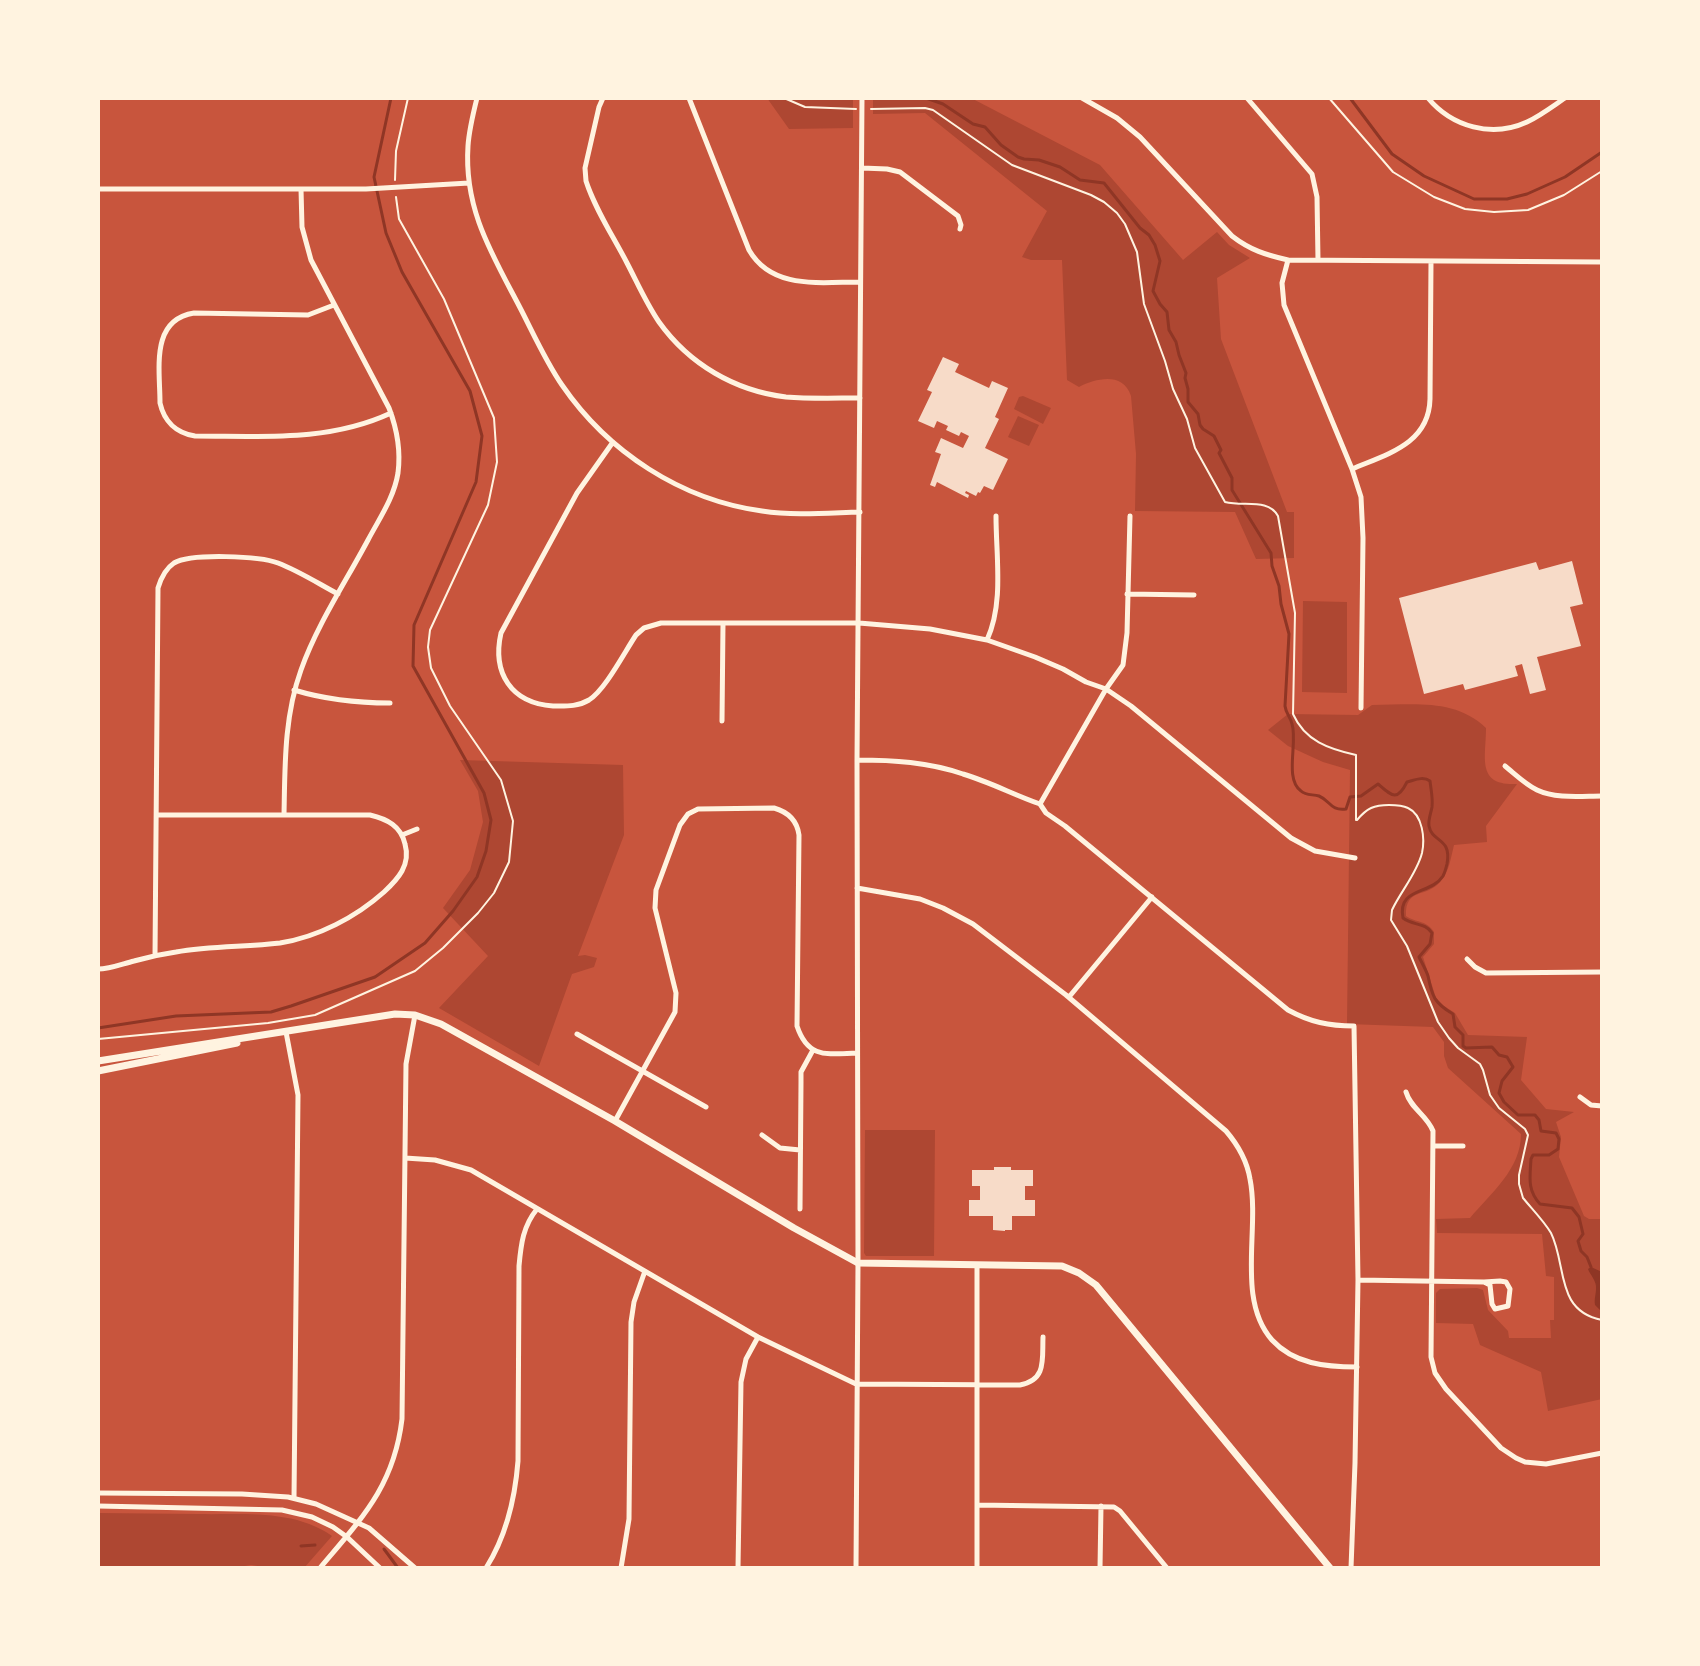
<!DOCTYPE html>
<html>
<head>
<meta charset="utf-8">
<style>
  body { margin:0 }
  #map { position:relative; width:1700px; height:1666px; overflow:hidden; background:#c8553d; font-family:Helvetica,sans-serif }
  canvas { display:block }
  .frame { position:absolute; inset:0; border:100px solid #fff3e0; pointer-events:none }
</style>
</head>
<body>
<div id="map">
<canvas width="1700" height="1666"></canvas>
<div class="frame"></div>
</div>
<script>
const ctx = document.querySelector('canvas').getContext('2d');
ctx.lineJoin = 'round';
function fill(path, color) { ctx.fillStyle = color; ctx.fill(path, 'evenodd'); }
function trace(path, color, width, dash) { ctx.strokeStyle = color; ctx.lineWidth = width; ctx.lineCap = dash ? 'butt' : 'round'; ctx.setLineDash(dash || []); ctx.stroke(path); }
fill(new Path2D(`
  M767,98H853V128L789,129Z
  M873,98H971L1100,165L1183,260L1217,232L1229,245L1250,258L1217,278L1221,339L1287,512H1294V558L1256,559L1235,512L1135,511L1136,454L1131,396C1123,372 1097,378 1079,387L1067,380L1062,260H1031L1022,257L1047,211L925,113L873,114Z
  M1023,396L1051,408L1043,424L1014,409L1019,397Z
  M1018,416L1039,425L1029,446L1008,437Z
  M1303,601L1347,602V693L1302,692Z
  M1372,705C1413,705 1455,698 1486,728C1486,758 1476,786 1517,784L1486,826L1487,842L1454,845C1451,857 1449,873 1440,882C1427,898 1405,887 1406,916C1416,923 1427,920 1434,932V944L1423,957L1436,998L1444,1006L1455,1013L1468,1035L1527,1037L1521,1080L1546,1109L1574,1112L1556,1122L1561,1137L1559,1157L1584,1216L1589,1219H1602V1399L1548,1411L1541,1372L1480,1345L1473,1324L1436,1323V1293L1440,1289L1477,1288L1483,1290L1488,1310L1508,1331L1509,1338H1551L1550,1320H1554V1277L1546,1276L1542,1234L1437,1233L1436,1219L1470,1218C1491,1193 1521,1169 1521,1134L1448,1068L1444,1056V1042L1433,1027L1347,1024L1350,770L1323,762L1288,746L1268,730L1288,714L1358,715Z
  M460,760L623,765L624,835L578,956L585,955L597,958L594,967L572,974L539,1066L439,1008L488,956L443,908L470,870L483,822L478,791Z
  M865,1130H935L934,1256H866L864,1253Z
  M98,1513C131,1513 165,1514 198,1514C242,1515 294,1509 332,1536L304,1568H271L251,1565L232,1568H98Z`), '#ae4732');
fill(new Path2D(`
  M1591,1267L1602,1272V1312L1595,1305C1594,1299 1596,1294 1596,1289C1597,1281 1590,1275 1588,1269Z`), '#8f3625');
trace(new Path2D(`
  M926,98L943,104L973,124L985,127L1001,145L1018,157L1024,159L1039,160L1060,167L1080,180L1104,183L1140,228L1149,235L1155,245L1160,261L1153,291L1160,304L1167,312L1169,330L1176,342L1179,355L1186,373L1185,378L1188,389V402L1198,414L1200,425L1203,429L1214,436L1221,450L1219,453L1232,478V490L1271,553L1272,566L1279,586L1281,604L1289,634L1285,706C1286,714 1290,716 1292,724C1298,742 1284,779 1301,791C1306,796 1313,794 1319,796C1331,801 1330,811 1346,809L1350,797L1361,796L1378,784C1392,796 1397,802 1407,782C1415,780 1423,776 1430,781C1431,790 1433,798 1432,807C1431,813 1428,820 1429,826C1432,843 1452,837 1447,864C1446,868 1445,872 1443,876C1431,895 1397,887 1403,918C1413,926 1425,922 1432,933L1430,944L1419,957C1422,963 1426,970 1428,976C1432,996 1434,1003 1453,1014L1455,1027L1463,1035V1046L1466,1048L1492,1047L1499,1055L1507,1057L1513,1067L1502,1081L1499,1093L1504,1102L1518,1115H1535L1539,1120L1541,1131L1556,1133L1559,1139L1558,1149L1549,1155H1533L1531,1159C1530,1177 1527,1190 1540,1204L1572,1208L1579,1217L1583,1234L1578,1241L1581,1251L1587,1257L1591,1267
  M1350,98L1392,154L1424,176L1474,199H1507L1527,194L1565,177L1602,152
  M98,1028L176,1016L271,1012L291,1006L375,977L425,943L453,911L477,877L486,851L491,820L484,793L413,666L414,625L476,482L482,436L470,391L402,272L386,233L374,177L391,98
  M301,1546L315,1545
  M384,1549L398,1568`), '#8f3625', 3);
fill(new Path2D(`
  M943,357L959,364L955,372L989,388L992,381L1008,388L995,417L999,419L985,448L1008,459L993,490L984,486L980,493L978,492L976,496L966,491L965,493L969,495L968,498L937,482L935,487L930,485L941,454L935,452L941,438L963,448L969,436L961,432L959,436L946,430L948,426L937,421L934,428L918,421L932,392L927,390Z
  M1572,561L1583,604L1570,607L1581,646L1537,657L1546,690L1530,694L1522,664L1515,666L1518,676L1465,690L1463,684L1424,694L1399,598L1536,562L1539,570Z
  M994,1167H1011V1170H1033V1186H1025V1200H1035V1216H1012V1230H1005V1231L993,1230V1216H969V1200H980V1186H972V1170H994Z`), '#f7dbc8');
trace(new Path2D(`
  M784,98L805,107L856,109
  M1329,98L1393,172L1434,197L1465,209L1494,212L1528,210L1564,195L1602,171
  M871,109L925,108L933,110L1012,165L1091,195L1104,202L1117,213L1125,224L1137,252L1144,304L1165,361L1173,389L1187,419L1195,448L1225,502C1244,507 1268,498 1278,516L1295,613L1293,714C1305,741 1329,749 1356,755V820
  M395,180L396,151L408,98
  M1357,820C1367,808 1374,805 1389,805C1396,805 1402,805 1408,808C1423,815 1425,839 1422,853C1417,873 1401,891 1392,910L1391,920L1407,946L1438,1022L1449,1038L1458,1048L1480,1064L1483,1070L1490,1095L1499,1108L1525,1129L1528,1135L1519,1175V1184L1523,1198C1532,1209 1544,1221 1551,1233C1567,1265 1555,1311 1602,1320
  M98,1039L268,1023L315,1015L415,971L443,948L478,913L494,893L509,862L513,821L501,780L450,706L431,668L428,647L430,630L488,505L497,462L494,418L444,299L399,219L396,197`), '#fff3e0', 2);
trace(new Path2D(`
  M477,98C473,114 469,130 468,146C464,206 489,249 516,300C531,328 544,359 562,385C608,452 681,500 762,511C794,516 827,513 860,512
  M603,98L599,107L585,168L586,181C595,209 613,236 627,263C637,282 646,303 659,322C689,364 735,391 786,397C810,399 836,398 860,398
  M689,98L749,250C772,290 820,282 860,282
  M1082,98L1117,118L1140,137L1232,236C1250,250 1266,255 1288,260L1602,262
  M1247,98L1312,174L1317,197L1318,260
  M1428,98C1452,127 1492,138 1527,122C1540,116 1553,106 1565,98
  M862,168L887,169L900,172L958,216L961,225L960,229
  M98,189H366L469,183
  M1288,260L1282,283L1284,305L1352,469L1361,497L1363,538L1361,708
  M334,305L308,315L194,313C150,320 160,369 160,403C164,421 176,433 195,436C262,436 329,442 391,413
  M613,442L577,493L501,633C492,673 511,703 553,706C566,706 577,707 589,700C605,690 624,653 636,635L644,628L661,623H859L930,629L987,640L1035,657L1063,669L1086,682L1106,689L1131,706L1291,838L1315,851L1355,858
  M1352,469C1387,454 1429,444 1430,399L1431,262
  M1127,594L1194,595
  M987,640C1004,603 996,557 996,516
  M294,690C327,700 356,703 390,703
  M722,721L723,623
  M857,760C893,760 928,762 963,774C990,782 1014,795 1040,804L1046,813L1065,826L1288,1010C1310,1022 1329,1026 1354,1026L1358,1280L1355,1463L1351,1568
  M1505,766C1515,774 1525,784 1537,790C1556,799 1581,796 1602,796
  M1040,804L1106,689L1123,665L1127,633L1130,516
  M284,815C285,766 284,717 301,670C317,625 345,583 368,540C379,519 394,498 398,473C401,450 397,429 389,408L311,260L302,227L301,189
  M402,835L417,829
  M857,888L920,899L943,908L973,924L1066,995L1226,1131C1238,1145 1247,1161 1250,1179C1260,1230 1236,1299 1272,1340C1294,1364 1326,1367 1357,1367
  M155,956L158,588C161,578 165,569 174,563C191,553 260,556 278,563C299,571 319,584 338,594
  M1467,959L1475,967L1486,973L1602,972
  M98,969C110,969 122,964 134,961C148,957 162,954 176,952C210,946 246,947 280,943C318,937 356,917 384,892C398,879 411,865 405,844C401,826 387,819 370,815H157
  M1069,997L1152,897
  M286,1032L298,1095L294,1498
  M577,1034L706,1107
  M1406,1092C1411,1109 1427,1115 1433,1131L1431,1357L1435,1373L1446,1389L1501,1448L1516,1458L1525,1462L1546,1464L1602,1453
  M1580,1097L1591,1105L1602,1106
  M615,1121L675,1012L676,993L655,908L656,890L680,825L688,814L698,809L774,808C788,812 797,820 799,835L797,1026C808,1059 827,1054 856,1053
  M762,1135L780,1148L800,1150
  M1434,1146H1463
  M405,1158L435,1160L471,1170L758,1337L856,1384L1020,1385C1047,1380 1042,1359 1043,1337
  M800,1209L801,1082V1072L813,1050
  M1358,1280L1484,1282L1490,1285L1492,1304L1495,1309L1508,1306L1510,1289L1506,1282L1500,1281L1484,1282
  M98,1493L242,1494L288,1497L316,1504L369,1528L415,1568
  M977,1505L1114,1507L1120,1511L1167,1568
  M98,1506L282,1510L312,1517L333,1527L347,1537L380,1568
  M320,1568C362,1518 394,1486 402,1419L406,1064L415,1015
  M486,1568C507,1535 515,1499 518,1461L519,1266C521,1244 523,1226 537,1209
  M621,1568L629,1519L631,1322L634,1302L645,1271
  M738,1568L741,1382L746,1359L758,1337
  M856,1568L858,1263L857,760L862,98
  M977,1568V1265
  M1100,1568L1101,1506`), '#fff3e0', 5);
trace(new Path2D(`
  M98,1061L395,1014L415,1015L441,1024L615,1121L794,1228L858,1263L1062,1266L1079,1273L1096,1285L1330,1568
  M98,1071L237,1043`), '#fff3e0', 7);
</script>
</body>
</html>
